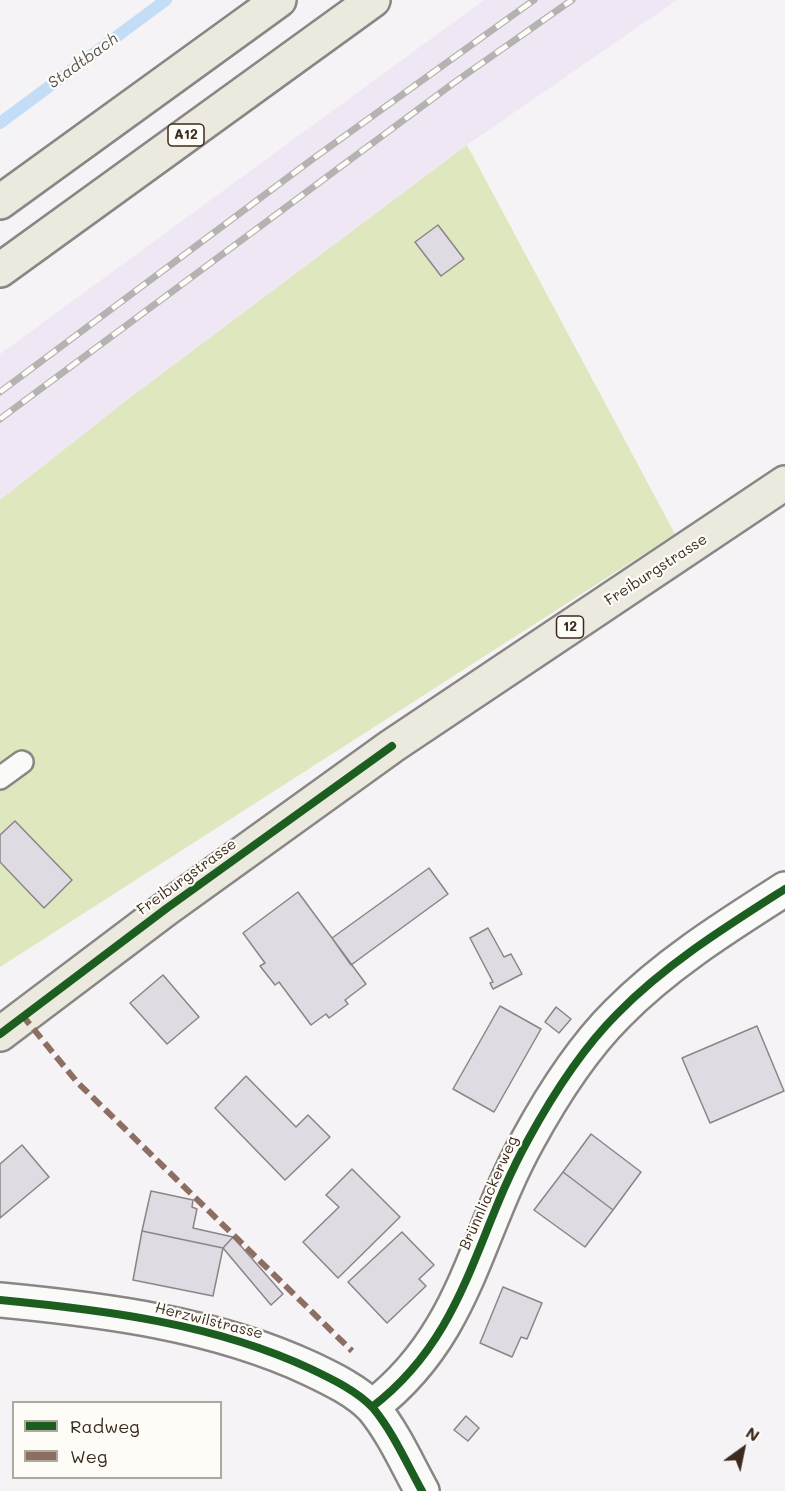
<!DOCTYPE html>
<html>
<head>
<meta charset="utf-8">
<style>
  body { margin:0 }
  #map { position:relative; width:785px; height:1491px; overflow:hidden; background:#f6f3f7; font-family:Mali,sans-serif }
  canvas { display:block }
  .legend { position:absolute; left:12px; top:1401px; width:210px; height:78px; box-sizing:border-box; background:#fdfcf7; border:2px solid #afa8a0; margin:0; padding:8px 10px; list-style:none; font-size:18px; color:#3b2a1e }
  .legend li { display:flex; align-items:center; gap:12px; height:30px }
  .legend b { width:30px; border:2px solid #afa8a0 }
  .north { position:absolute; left:713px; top:1419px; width:60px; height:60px; -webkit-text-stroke:4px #fdfcf7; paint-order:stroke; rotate:33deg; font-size:16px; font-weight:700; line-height:24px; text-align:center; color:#3b2a1e }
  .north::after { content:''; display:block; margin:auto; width:21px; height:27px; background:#3b2a1e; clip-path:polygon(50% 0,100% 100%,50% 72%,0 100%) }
</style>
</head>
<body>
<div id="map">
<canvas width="785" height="1491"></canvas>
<ul class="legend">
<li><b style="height:8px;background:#1b5e20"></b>Radweg</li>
<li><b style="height:8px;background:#8d6e63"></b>Weg</li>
</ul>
<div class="north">N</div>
</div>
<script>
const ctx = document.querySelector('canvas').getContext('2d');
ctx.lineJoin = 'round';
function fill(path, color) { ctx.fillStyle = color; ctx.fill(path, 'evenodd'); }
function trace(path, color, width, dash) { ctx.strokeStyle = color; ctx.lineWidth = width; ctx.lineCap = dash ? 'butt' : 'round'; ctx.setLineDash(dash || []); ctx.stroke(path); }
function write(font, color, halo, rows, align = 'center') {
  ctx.font = font + ' Mali,sans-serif'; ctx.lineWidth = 4.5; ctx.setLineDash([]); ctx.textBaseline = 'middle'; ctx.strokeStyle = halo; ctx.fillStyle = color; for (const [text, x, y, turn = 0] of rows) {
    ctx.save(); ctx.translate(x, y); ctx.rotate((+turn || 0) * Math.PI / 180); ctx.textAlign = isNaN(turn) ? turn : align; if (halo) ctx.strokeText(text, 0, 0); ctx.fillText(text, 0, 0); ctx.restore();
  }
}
fill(new Path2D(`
  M484,0H677L467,145L123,403L0,500V354Z`), '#efe8f4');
fill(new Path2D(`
  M467,145L675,534L0,967V500L123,403Z`), '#dfe7bf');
trace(new Path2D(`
  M0,123L166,0`), '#c4ddf7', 12);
const building = new Path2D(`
  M438,225L464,259L441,276L415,242Z
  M15,821L72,880L44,908L0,862V835Z
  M429,868L448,894L351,965L332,938Z
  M298,892L366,984L345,1000L348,1004L329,1018L326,1014L311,1025L279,982L275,985L260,966L265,963L243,933Z
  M488,928L504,957L511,954L522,974L493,989L490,983L493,982L470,938Z
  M163,975L199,1017L167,1044L130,1003Z
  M500,1006L541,1029L494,1112L453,1089Z
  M556,1007L571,1019L559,1033L545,1022Z
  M757,1026L784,1091L710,1123L682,1058Z
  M246,1076L296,1127L308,1115L330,1137L285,1180L215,1108Z
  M591,1134L641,1172L613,1210L563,1172Z
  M22,1145L49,1177L0,1218V1164Z
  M352,1169L400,1217L338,1278L303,1242L339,1207L326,1195Z
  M563,1172L613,1210L585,1247L534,1210Z
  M151,1191L193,1200L192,1207L197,1209L193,1228L233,1237L223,1248L142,1231Z
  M142,1231L223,1248L213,1296L133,1280Z
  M402,1232L434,1265L419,1279L426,1286L387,1323L348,1282Z
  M233,1237L283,1294L271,1305L223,1248Z
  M503,1287L542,1303L527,1339L521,1337L512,1357L480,1343Z
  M466,1416L479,1428L468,1441L454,1430Z`);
fill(building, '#e0dae3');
trace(building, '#8a8685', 1.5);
const service = new Path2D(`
  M0,778L22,762`);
const minor = new Path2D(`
  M0,1300C105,1310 215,1324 311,1369C332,1379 357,1391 373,1408C393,1432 407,1464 422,1491
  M372,1407C466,1335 474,1237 528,1140C552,1096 582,1049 617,1014C666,964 727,926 785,889`);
const primary = new Path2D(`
  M0,1034L167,908L392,746L785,483`);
const motorway = new Path2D(`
  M0,202L279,0
  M0,270L373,0`);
trace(service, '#8a8685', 26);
trace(minor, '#8a8685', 38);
trace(primary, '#8a8685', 38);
trace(motorway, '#8a8685', 38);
trace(service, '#fafaf9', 21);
trace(minor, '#fafaf9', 33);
trace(primary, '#ece9de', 33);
trace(motorway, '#ece9de', 33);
const rail = new Path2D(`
  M0,392L314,158L534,0
  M0,419L455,82L572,0`);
trace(rail, '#b5b3b1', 7);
trace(rail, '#fdfcf7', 4.5, [14]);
trace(new Path2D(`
  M22,1015L77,1082L352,1351`), '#8d6e63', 6, [12, 6]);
trace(new Path2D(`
  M0,1034L167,908L392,746
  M0,1300C105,1310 215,1324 311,1369C332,1379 357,1391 373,1408C393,1432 407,1464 422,1491
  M372,1407C466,1335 474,1237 528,1140C552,1096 582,1049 617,1014C666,964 727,926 785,889`), '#1b5e20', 8);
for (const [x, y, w] of [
  [186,135,36],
  [570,627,27]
]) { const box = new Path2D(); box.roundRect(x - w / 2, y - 11, w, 22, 4.5); ctx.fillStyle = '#fdfcf7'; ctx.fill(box); trace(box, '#3b2a1e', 1.5); }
write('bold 14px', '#3b2a1e', null, [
  ["A12",186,135],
  ["12",570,627]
]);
write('15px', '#3b2a1e', '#fdfcf7', [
  ["Freiburgstrasse",656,570,-33],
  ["Freiburgstrasse",187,877,-36],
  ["Brünnliackerweg",489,1193,-66],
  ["Herzwilstrasse",209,1321,14]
]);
write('italic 16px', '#585454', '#fdfcf7', [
  ["Stadtbach",83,61,-36]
]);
</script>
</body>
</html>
